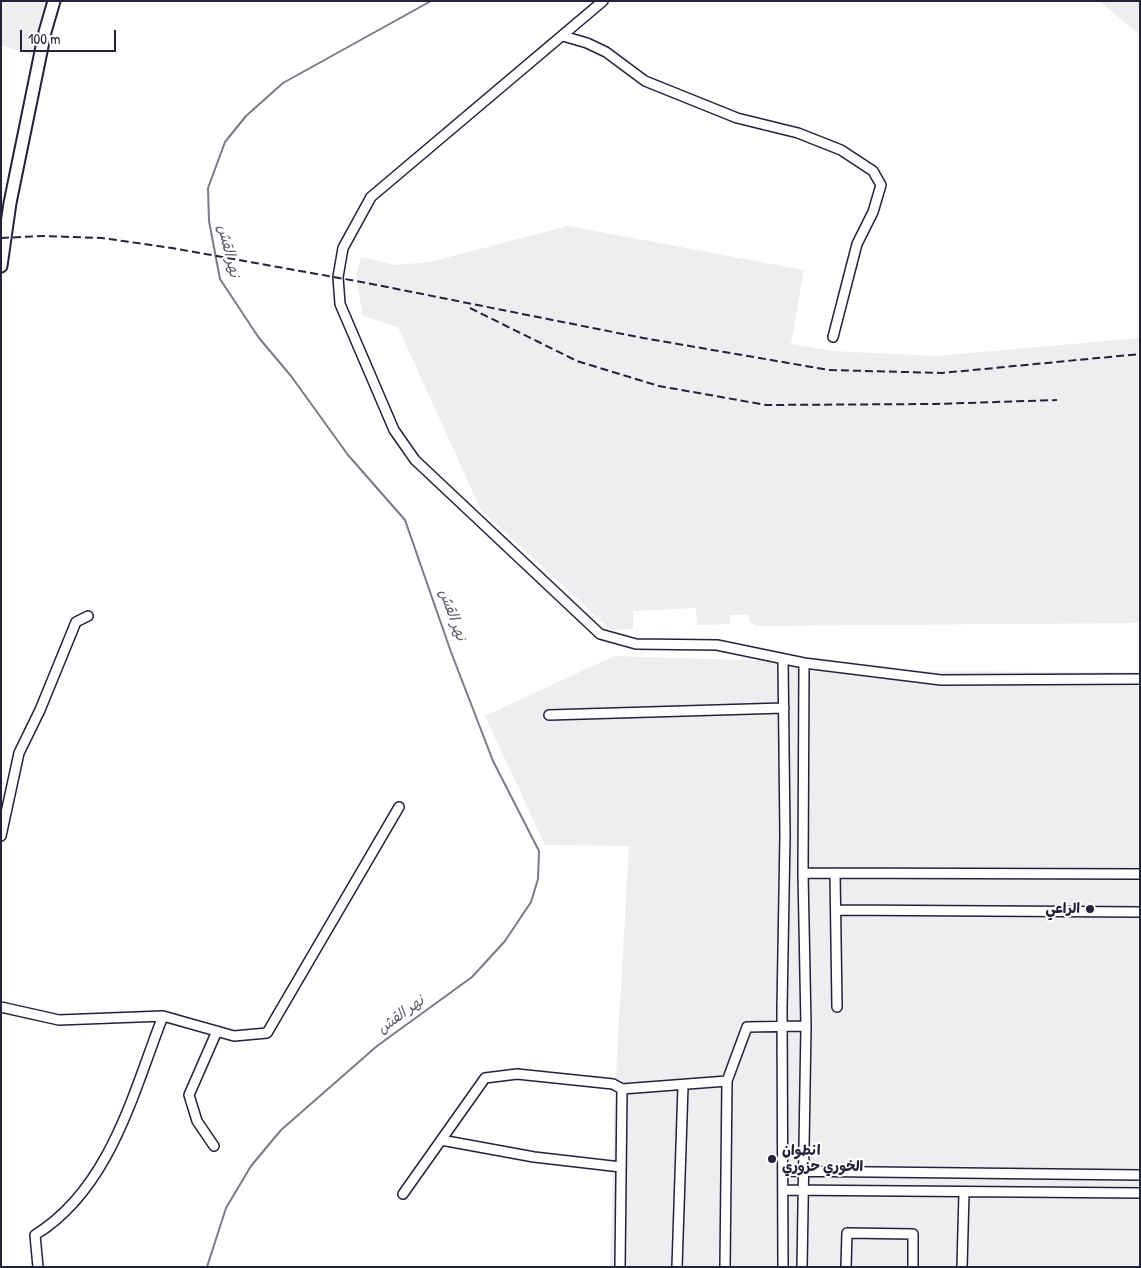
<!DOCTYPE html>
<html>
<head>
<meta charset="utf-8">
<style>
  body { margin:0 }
  #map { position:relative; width:1141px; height:1268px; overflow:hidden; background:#fff; font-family:"Patrick Hand",sans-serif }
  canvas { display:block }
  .frame { position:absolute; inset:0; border:2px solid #22223b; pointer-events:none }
  .scale { position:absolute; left:20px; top:30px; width:96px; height:22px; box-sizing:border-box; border:2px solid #22223b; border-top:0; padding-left:6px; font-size:15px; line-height:18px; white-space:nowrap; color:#22223b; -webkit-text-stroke:4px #fff; paint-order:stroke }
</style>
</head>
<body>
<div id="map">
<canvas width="1141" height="1268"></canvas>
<div class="frame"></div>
<div class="scale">100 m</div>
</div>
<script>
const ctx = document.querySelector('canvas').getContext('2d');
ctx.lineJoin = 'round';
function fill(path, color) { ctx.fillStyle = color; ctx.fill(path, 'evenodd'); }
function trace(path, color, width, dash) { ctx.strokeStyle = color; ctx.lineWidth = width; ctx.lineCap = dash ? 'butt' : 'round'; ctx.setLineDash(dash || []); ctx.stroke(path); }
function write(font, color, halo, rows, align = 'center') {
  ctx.font = font + ' "Patrick Hand","Playpen Sans Arabic",sans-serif'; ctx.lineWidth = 4; ctx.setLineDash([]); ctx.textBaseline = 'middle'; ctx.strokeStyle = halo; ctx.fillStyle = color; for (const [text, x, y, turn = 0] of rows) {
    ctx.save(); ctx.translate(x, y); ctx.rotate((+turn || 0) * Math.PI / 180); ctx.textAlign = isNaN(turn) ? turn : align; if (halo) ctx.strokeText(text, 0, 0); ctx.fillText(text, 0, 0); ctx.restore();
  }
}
fill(new Path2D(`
  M1,1H49L32,55L1,45Z
  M1099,1H1140V35Z
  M568,226L804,270L791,344L832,351L936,356L1140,338V623L755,626L749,620V615H730V624L697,625L696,608L633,611V629L611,630L481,510L398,327L363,316L356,276L361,257L396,265L430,262Z
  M614,656L772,661L811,671L1140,672V1267H610L615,1091L629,846L545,845L485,716Z`), '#eeeef1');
trace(new Path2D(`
  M207,1267L226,1208L251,1166L281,1130L377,1046L472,977L505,941L531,902L538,879L539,851L493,761L451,652L405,520L348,455L291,376L259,338L220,279L209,221L208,188L225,142L246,116L283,83L431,1`), '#7a7a88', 2);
const minor = new Path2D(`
  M603,1L371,197L343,248L338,277L340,304L394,430L415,460L600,634L636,644L717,645L804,663L941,680L1140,679
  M563,36L587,43L606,52L645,81L737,118L798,133L841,150L873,171L881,185L873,212L857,244L833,337
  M783,660L785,836L782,1008L783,1267
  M549,715L784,708
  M1,836L19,753L40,710L76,622L88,616
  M803,873L1140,874
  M835,873L837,1007
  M836,910L1140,912
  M1,1007L59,1020L163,1016L234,1036L267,1033L399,807
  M441,1140L534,1157L621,1167
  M214,1146L197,1121L189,1095L217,1031
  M784,1171L1140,1175
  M784,1190L1140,1193
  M403,1194L485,1078L517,1074L613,1084L622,1089L727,1081L747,1027L806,1026
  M38,1267L35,1235C110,1189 133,1093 163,1016
  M620,1267L622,1089
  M677,1267L683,1086
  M725,1267L727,1081
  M802,1267L806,1026L803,873L804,663
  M846,1267L847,1233L913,1234V1267
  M962,1267L964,1193`);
const major = new Path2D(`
  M1,266L10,203L45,32L54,1`);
trace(minor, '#22223b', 12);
trace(major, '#22223b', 15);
trace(minor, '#fff', 9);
trace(major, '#fff', 11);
trace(new Path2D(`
  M1,238L43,236L102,238L172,248L367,283L643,338L829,370L942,373L1140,354
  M470,308L577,361L659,386L766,405L935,404L1057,400`), '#22223b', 2, [8, 4]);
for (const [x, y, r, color] of [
  [1090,909,5,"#22223b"],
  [772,1159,5,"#22223b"]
]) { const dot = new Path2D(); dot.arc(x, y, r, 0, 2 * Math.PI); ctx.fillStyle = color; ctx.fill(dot); trace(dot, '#fff', 2); }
write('bold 14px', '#22223b', '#fff', [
  ["الراعي",1080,909],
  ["انطوان",782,1151,"left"],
  ["الخوري حزوري",782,1167,"left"]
], 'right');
write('italic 15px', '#5c5c6f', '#fff', [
  ["نهر القش",228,251,76],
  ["نهر القش",452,615,70],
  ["نهر القش",401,1015,-36]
]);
</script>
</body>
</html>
